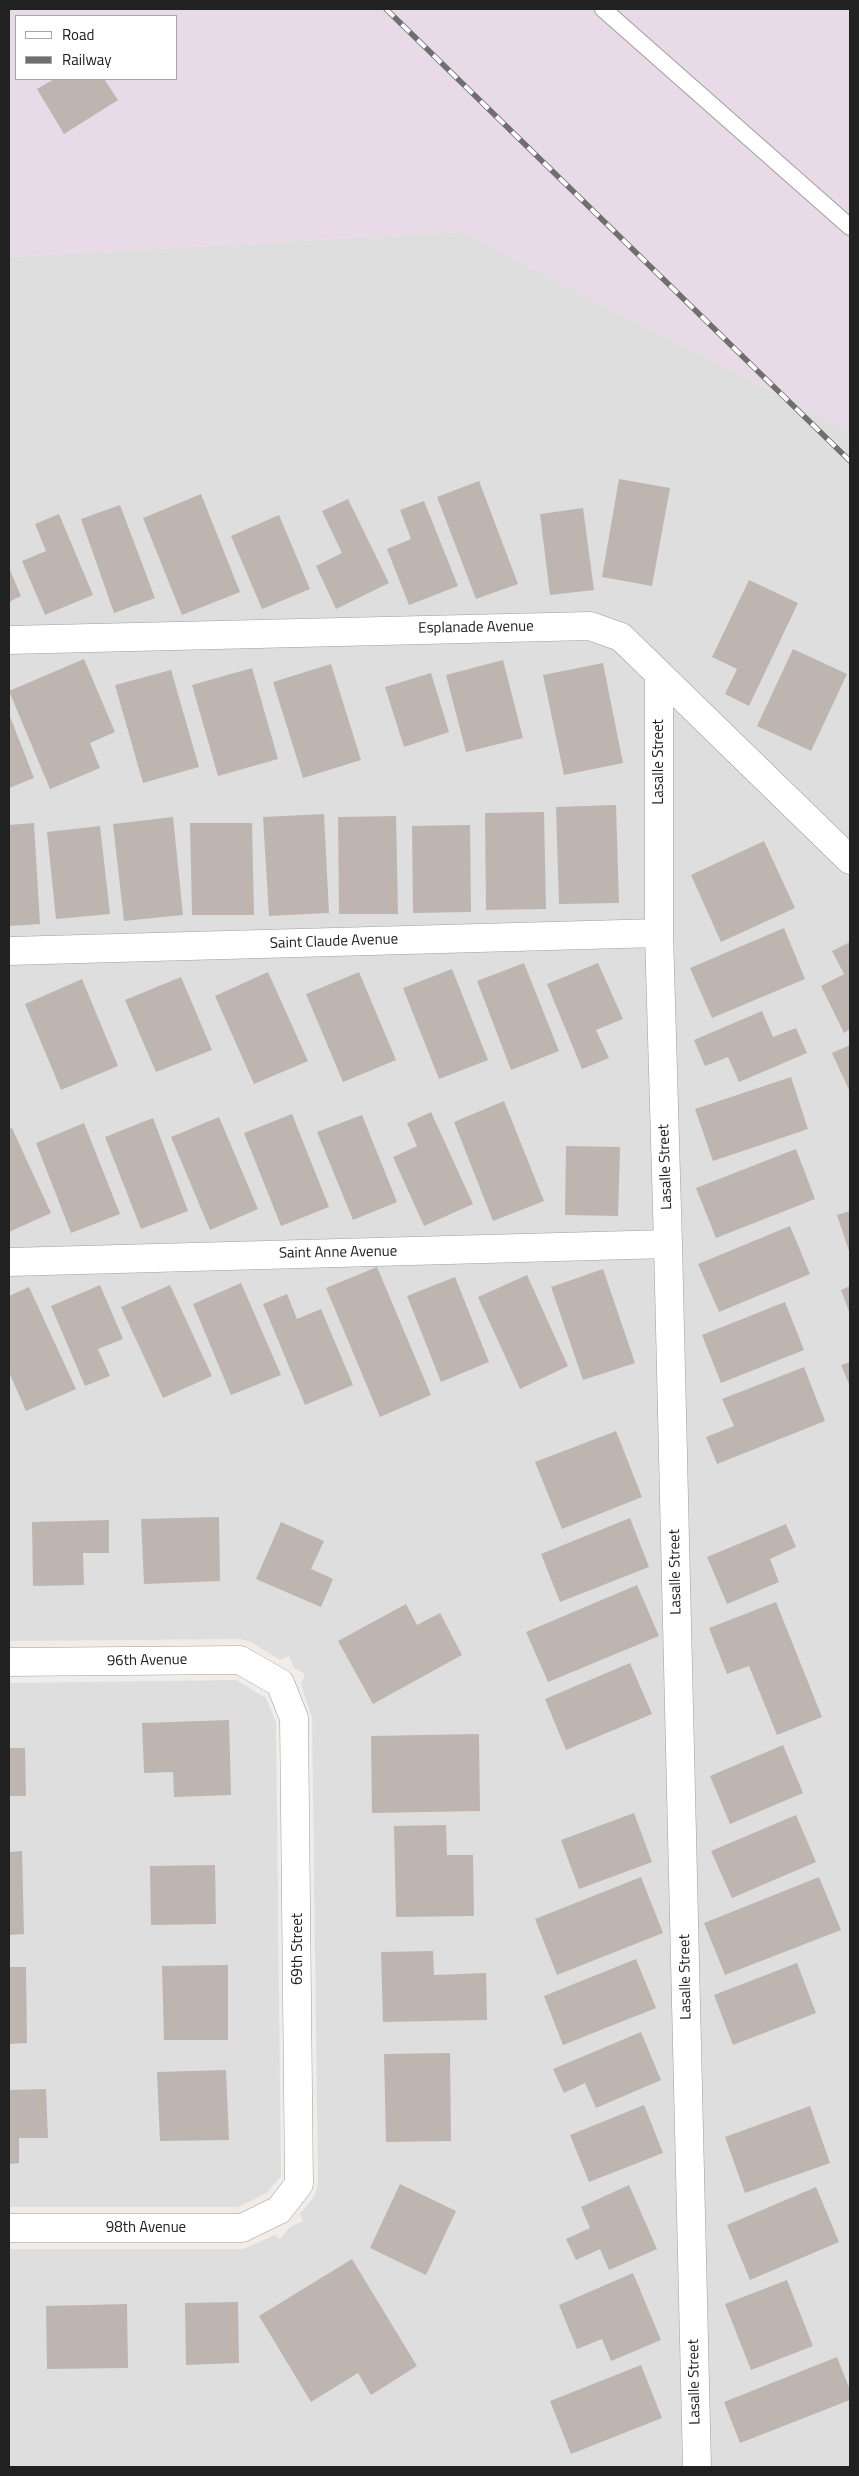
<!DOCTYPE html>
<html>
<head>
<meta charset="utf-8">
<style>
  body { margin:0 }
  #map { position:relative; width:859px; height:2476px; overflow:hidden; background:#f1ece8; font-family:"Titillium Web",sans-serif }
  canvas { display:block }
  .frame { position:absolute; inset:0; border:10px solid #212121; pointer-events:none }
  .legend { position:absolute; left:15px; top:15px; width:162px; height:65px; box-sizing:border-box; background:#fff; border:1px solid #a6a6a6; margin:0; padding:6px 9px; list-style:none; font-size:15px; color:#212121 }
  .legend li { display:flex; align-items:center; gap:10px; height:25px }
  .legend b { width:25px; border:1px solid #a6a6a6 }
</style>
</head>
<body>
<div id="map">
<canvas width="859" height="2476"></canvas>
<div class="frame"></div>
<ul class="legend">
<li><b style="height:6px;background:#fff"></b>Road</li>
<li><b style="height:6px;background:#6f6f6f"></b>Railway</li>
</ul>
</div>
<script>
const ctx = document.querySelector('canvas').getContext('2d');
ctx.lineJoin = 'round';
function fill(path, color) { ctx.fillStyle = color; ctx.fill(path, 'evenodd'); }
function trace(path, color, width, dash) { ctx.strokeStyle = color; ctx.lineWidth = width; ctx.lineCap = dash ? 'butt' : 'round'; ctx.setLineDash(dash || []); ctx.stroke(path); }
function write(font, color, halo, rows, align = 'center') {
  ctx.font = font + ' "Titillium Web",sans-serif'; ctx.lineWidth = 4; ctx.setLineDash([]); ctx.textBaseline = 'middle'; ctx.strokeStyle = halo; ctx.fillStyle = color; for (const [text, x, y, turn = 0] of rows) {
    ctx.save(); ctx.translate(x, y); ctx.rotate((+turn || 0) * Math.PI / 180); ctx.textAlign = isNaN(turn) ? turn : align; if (halo) ctx.strokeText(text, 0, 0); ctx.fillText(text, 0, 0); ctx.restore();
  }
}
fill(new Path2D(`
  M462,232L850,432V2467H9V2249H243L275,2235L280,2239L290,2227L303,2221L300,2214L313,2198L318,2185L312,1718L301,1684L305,1674L294,1668L289,1656L280,1660L249,1641L240,1639L9,1641V257Z
  M236,1680L266,1698L276,1722L281,2176L267,2193L238,2207H9V1683Z`), '#dfdede');
fill(new Path2D(`
  M9,9H850V432L462,232L9,257ZM16,16H176V79H16Z`), '#e9dae8');
fill(new Path2D(`
  M54,79H104L118,100L64,134L37,89Z
  M619,479L670,488L652,586L602,577Z
  M479,481L518,584L476,599L437,497Z
  M201,494L240,592L182,615L143,518Z
  M348,499L389,583L336,609L316,566L342,553L322,511Z
  M424,501L458,586L409,605L387,549L411,539L400,510Z
  M120,505L155,598L114,613L81,519Z
  M583,508L594,590L550,595L540,514Z
  M59,514L93,595L45,615L22,561L46,551L35,524Z
  M279,515L310,589L262,609L231,536Z
  M9,568L21,596L9,602Z
  M749,580L798,603L749,706L725,694L737,669L712,657Z
  M793,649L847,674L811,751L757,726Z
  M84,659L115,732L90,743L100,768L50,789L9,691Z
  M503,660L523,738L466,752L446,675Z
  M603,663L623,763L564,775L543,675Z
  M331,664L361,760L303,778L273,682Z
  M252,668L278,759L218,776L192,685Z
  M171,670L199,767L143,783L115,685Z
  M431,673L449,732L404,747L385,687Z
  M9,714L34,778L9,788Z
  M616,805L619,903L559,904L556,807Z
  M544,812L546,909L486,910L485,813Z
  M324,814L329,913L269,916L263,817Z
  M396,816L398,914H339L338,817Z
  M173,817L183,915L124,921L113,824Z
  M34,823L40,924L9,926V825Z
  M190,823H252L254,915H192Z
  M470,825L471,912L413,913L412,826Z
  M100,826L110,914L56,919L47,832Z
  M764,841L795,908L721,942L691,875Z
  M784,928L805,979L712,1018L690,968Z
  M850,942V1029L844,1033L821,986L844,974L832,951Z
  M524,963L559,1051L511,1070L477,981Z
  M598,963L623,1019L596,1030L609,1058L582,1069L547,984Z
  M452,969L488,1060L439,1079L403,988Z
  M268,972L308,1061L254,1084L215,996Z
  M359,972L396,1060L343,1082L306,994Z
  M181,977L212,1050L156,1072L125,1000Z
  M82,979L118,1066L61,1090L25,1004Z
  M762,1011L773,1037L796,1028L807,1053L739,1082L728,1057L705,1066L694,1040Z
  M850,1045V1092L832,1053Z
  M791,1077L808,1129L713,1161L695,1109Z
  M504,1101L544,1201L493,1221L454,1122Z
  M431,1112L473,1204L424,1226L393,1157L417,1146L407,1123Z
  M292,1114L329,1207L281,1226L244,1133Z
  M362,1115L397,1202L353,1220L317,1132Z
  M219,1117L258,1209L210,1230L171,1137Z
  M153,1118L188,1211L141,1229L105,1137Z
  M84,1123L120,1214L71,1233L36,1143Z
  M12,1128L51,1213L9,1232V1129Z
  M566,1146L620,1147L618,1216L565,1215Z
  M796,1149L815,1199L716,1238L696,1188Z
  M850,1211V1254L837,1215Z
  M790,1226L810,1274L719,1312L698,1264Z
  M377,1267L431,1395L380,1417L326,1288Z
  M603,1269L635,1363L583,1380L551,1287Z
  M527,1275L568,1366L520,1389L478,1297Z
  M455,1277L489,1362L441,1382L407,1296Z
  M241,1283L281,1375L231,1395L193,1304Z
  M100,1285L123,1339L98,1349L110,1376L85,1386L51,1306Z
  M170,1285L212,1376L163,1398L121,1307Z
  M850,1286V1314L841,1290Z
  M29,1287L76,1389L26,1411L9,1372V1296Z
  M287,1294L297,1319L321,1309L353,1385L305,1405L263,1304Z
  M785,1302L804,1350L721,1383L702,1335Z
  M850,1362V1386L841,1365Z
  M804,1367L825,1421L717,1464L706,1437L734,1426L722,1399Z
  M616,1431L642,1497L562,1529L535,1462Z
  M219,1517L220,1581L144,1584L141,1519Z
  M630,1518L649,1567L560,1602L541,1554Z
  M109,1520V1553H83L84,1585L33,1586L32,1522Z
  M281,1522L324,1541L311,1569L333,1579L321,1607L256,1579Z
  M786,1524L796,1547L770,1559L779,1582L727,1604L707,1557Z
  M637,1585L659,1636L548,1682L526,1632Z
  M776,1602L822,1717L777,1735L749,1666L727,1674L709,1628Z
  M406,1604L417,1625L440,1613L462,1655L373,1704L338,1641Z
  M630,1663L652,1714L566,1750L545,1699Z
  M229,1720L231,1795L174,1797L173,1772L144,1773L142,1723Z
  M479,1734L480,1811L372,1813L371,1736Z
  M783,1745L803,1793L730,1824L710,1776Z
  M9,1748H25L26,1796H9Z
  M634,1813L652,1862L579,1889L561,1840Z
  M796,1815L816,1862L732,1898L711,1851Z
  M446,1825L447,1855H473L474,1916L396,1917L394,1826Z
  M22,1851L24,1934L9,1935V1852Z
  M215,1865L216,1924L151,1925L150,1866Z
  M641,1877L663,1933L557,1975L535,1919Z
  M819,1877L841,1930L725,1975L704,1923Z
  M433,1951L434,1975L486,1973L487,2020L383,2022L381,1952Z
  M636,1959L656,2008L563,2045L544,1996Z
  M797,1963L816,2013L733,2045L714,1995Z
  M228,1965V2040H164L162,1966Z
  M9,1967H26L27,2043L9,2044Z
  M641,2032L661,2080L596,2108L585,2083L564,2093L553,2069Z
  M450,2053L451,2141L386,2142L384,2054Z
  M226,2070L229,2140L160,2141L157,2072Z
  M46,2089L48,2138H19V2163L9,2164V2090Z
  M644,2105L663,2153L589,2182L570,2135Z
  M810,2106L830,2163L745,2193L725,2137Z
  M400,2184L456,2211L426,2275L370,2248Z
  M629,2185L657,2249L609,2270L600,2249L576,2260L566,2239L590,2228L581,2207Z
  M816,2187L839,2242L750,2280L727,2225Z
  M352,2259L417,2366L371,2395L358,2373L311,2402L259,2316Z
  M633,2273L661,2340L611,2361L602,2339L577,2349L559,2305Z
  M787,2280L813,2346L751,2370L725,2304Z
  M238,2302L239,2363L186,2365L185,2303Z
  M127,2304L128,2368L47,2369L46,2306Z
  M837,2357L850,2390V2400L740,2443L724,2402Z
  M641,2365L662,2418L571,2454L550,2401Z`), '#beb5b1');
const lane = new Path2D(`
  M603,9L850,227`);
const street = new Path2D(`
  M9,640L590,626L621,637L850,860
  M659,677V933L668,1244L697,2467
  M9,951L659,933
  M9,1262L668,1244
  M9,1662L240,1660L280,1683L294,1718L299,2184L279,2210L242,2228H9`);
trace(lane, '#9e9e9e', 18);
trace(street, '#9e9e9e', 29);
trace(lane, '#fff', 16);
trace(street, '#fff', 28);
const rail = new Path2D(`
  M386,9L850,461`);
trace(rail, '#6f6f6f', 5.5);
trace(rail, '#fff', 4, [11]);
write('15px', '#212121', '#fff', [
  ["Esplanade Avenue",476,628,-1],
  ["Lasalle Street",659,762,-90],
  ["Saint Claude Avenue",334,942,-2],
  ["Lasalle Street",666,1167,-92],
  ["Saint Anne Avenue",338,1253,-1],
  ["Lasalle Street",676,1572,-91],
  ["96th Avenue",147,1661,-1],
  ["69th Street",298,1949,-90],
  ["Lasalle Street",686,1977,-91],
  ["98th Avenue",146,2228],
  ["Lasalle Street",695,2382,-91]
]);
</script>
</body>
</html>
